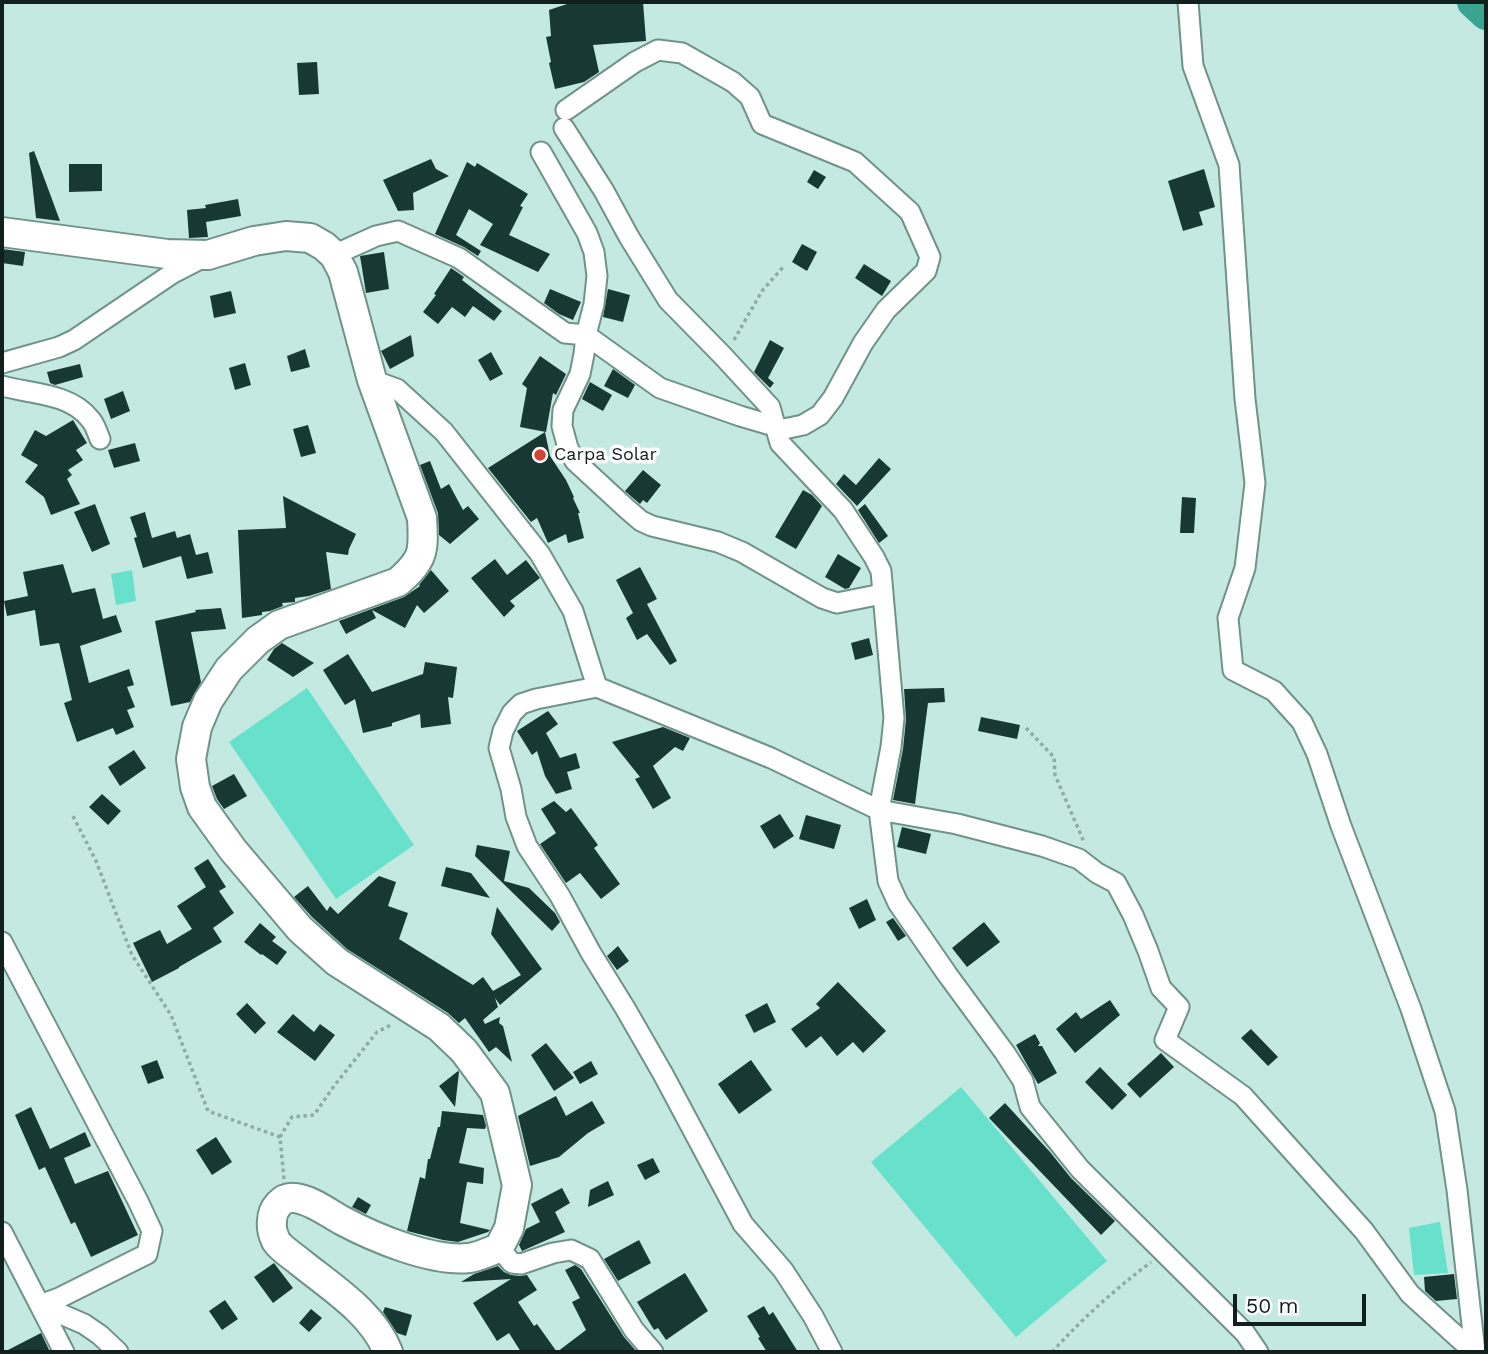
<!DOCTYPE html>
<html>
<head>
<meta charset="utf-8">
<style>
  body { margin:0 }
  #map { position:relative; width:1488px; height:1354px; overflow:hidden; background:#c4e9e0; font-family:"Work Sans",sans-serif }
  canvas { display:block }
  .frame { position:absolute; inset:0; border:4px solid #12201d; pointer-events:none }
  .scale { position:absolute; left:1233px; top:1294px; width:133px; height:32px; box-sizing:border-box; border:4px solid #12201d; border-top:0; padding-left:9px; font-size:21px; line-height:24px; white-space:nowrap; color:#12201d; -webkit-text-stroke:5px #fff; paint-order:stroke }
</style>
</head>
<body>
<div id="map">
<canvas width="1488" height="1354"></canvas>
<div class="frame"></div>
<div class="scale">50 m</div>
</div>
<script>
const ctx = document.querySelector('canvas').getContext('2d');
ctx.lineJoin = 'round';
function fill(path, color) { ctx.fillStyle = color; ctx.fill(path, 'evenodd'); }
function trace(path, color, width, dash) { ctx.strokeStyle = color; ctx.lineWidth = width; ctx.lineCap = dash ? 'butt' : 'round'; ctx.setLineDash(dash || []); ctx.stroke(path); }
function write(font, color, halo, rows, align = 'center') {
  ctx.font = font + ' "Work Sans",sans-serif'; ctx.lineWidth = 7; ctx.setLineDash([]); ctx.textBaseline = 'middle'; ctx.strokeStyle = halo; ctx.fillStyle = color; for (const [text, x, y, turn = 0] of rows) {
    ctx.save(); ctx.translate(x, y); ctx.rotate((+turn || 0) * Math.PI / 180); ctx.textAlign = isNaN(turn) ? turn : align; if (halo) ctx.strokeText(text, 0, 0); ctx.fillText(text, 0, 0); ctx.restore();
  }
}
fill(new Path2D(`
  M132,570L136,601L116,605L111,574Z
  M307,688L414,845L336,899L229,742Z
  M961,1087L1107,1261L1016,1337L871,1162Z
  M1440,1222L1448,1273L1414,1275L1409,1228Z`), '#67e1cb');
trace(new Path2D(`
  M1473,2L1486,14`), '#39a492', 32);
fill(new Path2D(`
  M573,2H643L646,41L593,45L599,72L584,82L555,89L549,63L551,62L546,37L551,36L549,10Z
  M317,62L319,94L299,95L297,63Z
  M34,151L46,183L60,221L36,218L29,153Z
  M431,159L436,169L449,176L413,193L414,210L398,211L383,180Z
  M467,162L475,167L477,163L528,194L520,206L523,207L509,235L550,254L538,272L480,245L493,224L469,209L456,235L481,251L478,256L464,247L435,234Z
  M69,164H102V191L69,192Z
  M1204,169L1215,207L1199,212L1203,225L1183,231L1168,181Z
  M814,170L826,177L818,189L807,182Z
  M238,199L241,216L206,222L208,237L189,238L187,210L206,208L205,205Z
  M802,244L817,252L807,271L792,262Z
  M2,249L25,252L23,266L2,263Z
  M384,252L389,289L366,293L360,256Z
  M864,264L891,281L882,296L855,278Z
  M451,268L464,277L462,280L502,311L494,321L473,306L465,317L452,307L438,324L423,312L436,295L434,294Z
  M550,289L581,302L573,320L559,314L544,303Z
  M608,289L630,295L623,322L603,317Z
  M231,291L236,313L214,318L210,296Z
  M411,335L414,356L390,369L381,351Z
  M770,340L784,348L768,378L774,383L770,388L754,372Z
  M305,349L310,367L291,372L287,356Z
  M491,352L503,374L490,381L478,360Z
  M540,356L566,374L556,395L553,393L546,432L520,427L527,388L522,384Z
  M245,363L251,385L235,390L229,368Z
  M80,364L83,377L55,385L50,383L47,372Z
  M613,369L635,385L628,398L604,386Z
  M590,382L612,395L603,411L582,399Z
  M123,391L130,411L111,419L104,399Z
  M73,420L87,443L76,450L83,460L68,470L72,475L67,479L80,504L51,515L44,497L25,482L38,465L21,455L35,430L46,436Z
  M308,425L316,453L301,457L293,429Z
  M545,432L550,456L566,480L574,497L573,498L580,513H578L584,538L568,543L566,534L548,543L537,518L531,522L488,468Z
  M135,443L140,461L114,468L108,450Z
  M879,458L891,469L857,506L836,484L844,474L856,485Z
  M430,461L441,489L449,484L463,510L468,506L479,519L450,544L439,535L438,513L420,465Z
  M643,470L661,485L647,503L643,500L640,504L625,491Z
  M803,490L812,495L822,506L796,549L775,537Z
  M283,496L356,534L349,549L348,555L326,552L331,589L309,596L295,598V602L282,603L283,606L270,611L262,612V615L242,618L238,530L286,528Z
  M1182,497L1196,498L1194,533H1180Z
  M95,504L110,544L92,552L74,512Z
  M865,504L888,536L879,543L858,510Z
  M145,512L152,538L175,531L177,538L190,534L196,555L208,552L213,573L187,579L181,556L143,568L134,538L137,537L130,517Z
  M838,554L861,568L849,588L845,589L825,577Z
  M495,559L507,575L526,560L540,578L510,601L515,606L504,617L471,578Z
  M63,564L72,593L95,588L103,619L116,615L122,632L80,646L89,683L129,669L134,685L127,687L135,707L127,710L134,727L116,735L113,728L77,742L64,703L72,700L59,643L40,646L35,610L7,616L4,601L28,596L23,572Z
  M640,567L657,599L647,604L677,661L670,665L647,634L637,640L626,618L633,613L616,580Z
  M431,570L449,591L424,613L417,605L405,628L372,610L376,618L346,634L339,621L404,597L420,586L419,585Z
  M221,608L226,629L191,632L201,682L190,702L171,706L155,621L196,612L195,610Z
  M869,638L873,655L855,660L851,643Z
  M282,643L314,663L293,677L267,660L274,649Z
  M348,654L372,692L423,674L425,662L457,667L453,698L448,697L451,724L421,728L420,714L392,723V726L363,733L355,699L345,705L323,670Z
  M944,688L945,702L928,703L915,804L893,800L903,749L906,719L904,689Z
  M548,711L558,724L546,733L560,758L576,753L580,768L567,772L572,789L556,794L545,776L537,751L532,755L517,731Z
  M981,717L1020,725L1017,739L978,731Z
  M663,727L690,738L683,751L675,747L653,766L671,798L653,809L635,779L640,777L612,742Z
  M134,750L146,768L120,786L108,767Z
  M234,774L247,796L224,809L217,799L212,786Z
  M102,794L121,811L108,825L89,807Z
  M554,801L566,812L571,808L598,845L594,848L620,884L601,899L580,873L566,883L540,844L556,833L541,809Z
  M780,814L794,836L774,849L760,826Z
  M806,815L841,825L834,849L799,839Z
  M902,827L931,834L926,854L897,847Z
  M477,845L510,851L504,881L529,888L555,913L560,922L552,931L475,856Z
  M208,859L226,887L219,891L234,913L213,928L222,942L179,967V968L152,982L133,943L160,930L167,944L192,929L177,906L206,887L194,868Z
  M446,867L471,873L490,898L441,886Z
  M379,876L396,882L388,906L408,913L399,939L473,985L483,977L493,991L521,975L491,934L497,907L542,969L500,1005L495,998L498,1007L483,1020L485,1024L500,1017L499,1023L503,1026L512,1062L496,1047L489,1052L465,1018L459,1023L448,1013L347,949L312,917L294,897L308,886L327,911L330,906L338,914Z
  M867,899L876,920L859,929L849,908Z
  M893,918L906,936L898,941L886,922Z
  M984,922L1000,942L967,967L952,948Z
  M260,923L276,937L272,941L287,952L277,965L262,954L261,955L244,942Z
  M618,946L629,961L617,970L607,956Z
  M838,982L886,1031L863,1053L853,1042L837,1056L821,1036L806,1048L791,1029L820,1008L816,1004Z
  M1110,1000L1120,1015L1075,1053L1056,1029L1076,1012L1081,1019Z
  M247,1003L266,1023L255,1034L236,1014Z
  M767,1003L776,1022L754,1033L745,1015Z
  M293,1014L314,1032L320,1024L335,1035L315,1061L277,1032Z
  M1251,1029L1278,1057L1268,1066L1241,1038Z
  M1035,1034L1040,1043L1038,1046H1042L1057,1073L1038,1084L1016,1045Z
  M546,1043L574,1078L554,1091L531,1055Z
  M1161,1053L1174,1067L1140,1098L1127,1084Z
  M157,1060L164,1078L148,1084L141,1066Z
  M751,1060L772,1090L739,1114L718,1084Z
  M591,1061L598,1074L580,1084L573,1072Z
  M1100,1067L1127,1095L1112,1110L1085,1082Z
  M458,1071L459,1072L455,1107L439,1086Z
  M556,1096L566,1116L592,1101L605,1123L588,1133L559,1157L530,1166L518,1116Z
  M1005,1103L1050,1152L1071,1178L1115,1221L1101,1235L989,1118Z
  M31,1107L50,1149L85,1132L91,1146L64,1158L75,1184L108,1171L138,1235L91,1257L75,1222L71,1224L45,1167L39,1170L15,1115Z
  M442,1111L483,1115L486,1126L485,1129L467,1128L459,1163L484,1168L483,1184L467,1182L460,1223L490,1230L488,1232L458,1242L443,1240L407,1231L420,1177L425,1179L428,1159H430L438,1127H440Z
  M216,1137L232,1162L212,1175L196,1150Z
  M653,1158L660,1172L645,1180L637,1165Z
  M608,1181L614,1195L588,1207L590,1190Z
  M562,1188L570,1203L555,1212L565,1232L522,1251L519,1245L526,1229L540,1222L531,1204Z
  M358,1197L371,1205L366,1214L352,1207Z
  M639,1240L651,1263L618,1281L604,1259Z
  M274,1263L293,1288L273,1303L254,1277Z
  M575,1265L581,1269L624,1337L637,1352H557L586,1330L572,1302L580,1298L565,1270Z
  M498,1266L504,1272L511,1275L520,1276L527,1275L537,1290L518,1302L534,1326L537,1324L557,1352H521L509,1333L497,1341L473,1303L511,1279L461,1282L474,1274Z
  M685,1273L708,1311L666,1340L658,1328L654,1330L637,1302Z
  M1454,1274L1457,1299L1436,1301L1425,1291L1424,1277Z
  M225,1300L238,1319L222,1330L209,1311Z
  M764,1306L769,1315L773,1312L798,1352H767L758,1338L760,1337L747,1316Z
  M385,1307L412,1315L406,1336L397,1333L383,1312Z
  M311,1309L322,1318L309,1332L299,1323Z
  M41,1333L50,1352H4Z`), '#183933');
const street = new Path2D(`
  M1188,2L1193,66L1229,165L1245,399L1255,483L1245,568L1228,618L1233,670L1274,691L1302,722L1317,754L1341,826L1411,1009L1445,1111L1457,1190L1475,1352
  M564,128L604,191L629,237L668,300L722,355L770,407L780,443L843,510L874,557L881,571L894,718L891,747L879,810L957,824L1042,846L1079,859L1097,873L1116,883L1133,915L1148,951L1161,988L1179,1007L1165,1040L1243,1096L1364,1231L1410,1294L1474,1352
  M541,152L587,233L594,252L597,276L594,304L586,335L584,354L580,374L563,410L562,426L568,448L575,461L627,509L641,521L652,526L718,542L742,552L822,598L837,603L882,594
  M334,255L376,236L398,231L459,258L565,333L586,335L660,388L740,416L784,429L803,425L820,415L833,398L863,343L886,310L926,271L930,257L910,212L855,162L762,124L750,97L733,82L682,53L658,50L635,62L566,110
  M2,363L59,347L74,340L173,273L204,257
  M372,380L397,389L444,432L540,554L573,611L597,687
  M2,386C31,394 70,393 90,419C95,424 97,432 100,439
  M2,942L138,1201L152,1231L147,1254L59,1298L40,1305L84,1324L100,1335L118,1352
  M2,1232L64,1352
  M499,1248L512,1263L521,1264L553,1253L571,1250L590,1259L634,1330L653,1352
  M832,1352L813,1316L783,1270L743,1224L663,1074L625,1008L591,953L560,896L527,846L516,817L511,789L499,748L503,731L512,713L521,704L536,699L597,687L771,758L879,810L888,881L898,903L947,974L1005,1053L1023,1081L1030,1107L1080,1169L1245,1333L1258,1352`);
const secondary = new Path2D(`
  M2,232L167,254L208,255L254,241L286,236L310,238L324,246L334,255L343,272L372,380L422,518C424,552 424,559 398,582L279,625L258,640L229,669L208,701L197,727L191,759L195,787L202,807L233,850L300,929L337,962L439,1027L464,1051L495,1093L517,1185L509,1228L499,1248C490,1251 479,1257 469,1258C432,1262 375,1238 343,1221C328,1213 312,1200 295,1198C282,1196 272,1209 272,1221C271,1228 273,1235 276,1241C281,1249 293,1256 300,1262C332,1288 373,1313 388,1352`);
trace(street, '#6f928a', 23);
trace(secondary, '#6f928a', 32);
trace(new Path2D(`
  M734,340L762,291L784,266
  M1026,728L1054,757L1055,775L1084,842
  M73,816L96,861L132,955L171,1015L208,1111L280,1137
  M284,1179L280,1137L292,1117L314,1115L334,1086L377,1032L393,1024
  M1052,1352C1084,1317 1113,1291 1151,1262`), '#8eaca4', 3.5, [3.5, 3.5]);
trace(street, '#fff', 19);
trace(secondary, '#fff', 28);
for (const [x, y, r, color] of [
  [540,455,7,"#d24535"]
]) { const dot = new Path2D(); dot.arc(x, y, r, 0, 2 * Math.PI); ctx.fillStyle = color; ctx.fill(dot); trace(dot, '#fff', 2.5); }
write('18px', '#12201d', '#fff', [
  ["Carpa Solar",554,455]
], 'left');
</script>
</body>
</html>
